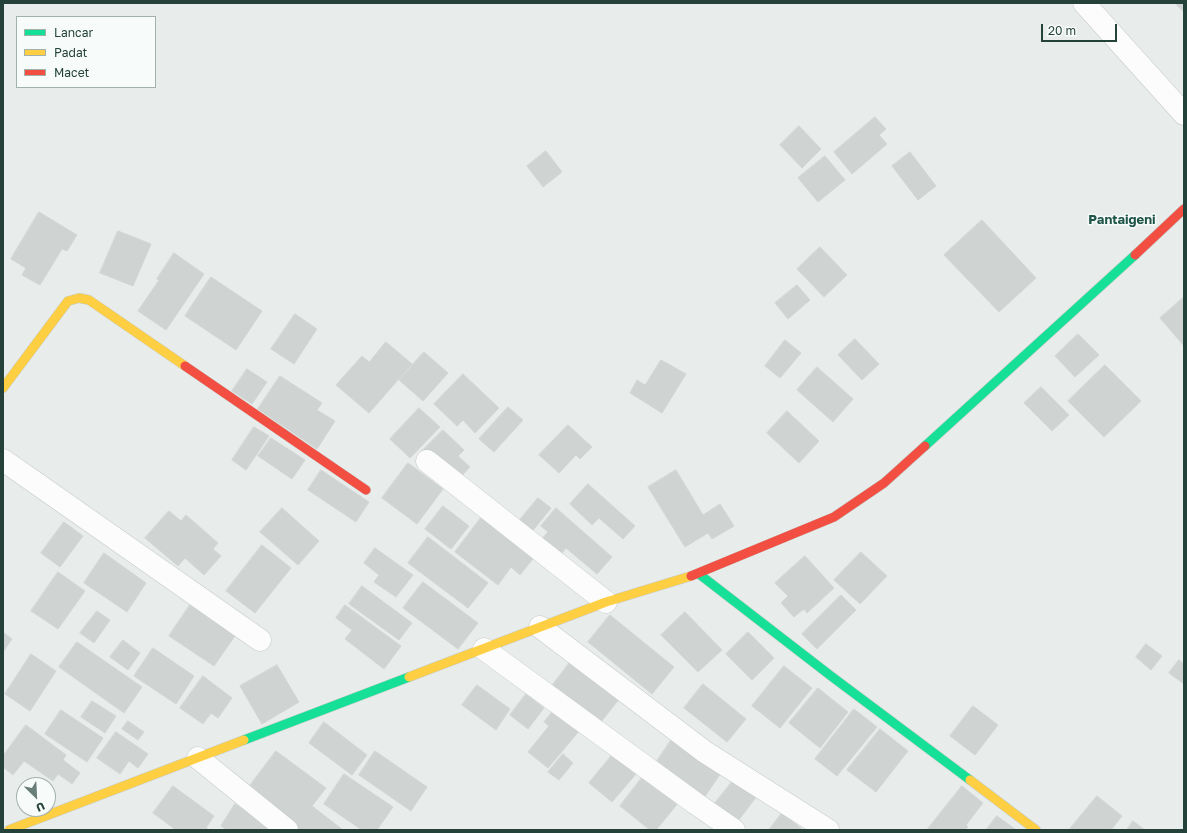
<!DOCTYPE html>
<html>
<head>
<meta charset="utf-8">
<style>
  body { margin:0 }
  #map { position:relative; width:1187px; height:833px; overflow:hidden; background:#e8edeb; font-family:"Golos Text",sans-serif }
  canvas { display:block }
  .frame { position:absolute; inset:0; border:4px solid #24423a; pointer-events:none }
  .legend { position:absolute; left:16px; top:16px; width:140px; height:72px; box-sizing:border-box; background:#f7fbf9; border:1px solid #a3b1ad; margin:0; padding:5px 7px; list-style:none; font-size:12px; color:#24423a }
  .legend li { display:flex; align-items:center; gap:8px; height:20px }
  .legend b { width:20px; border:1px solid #a3b1ad }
  .north { position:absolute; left:16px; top:777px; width:40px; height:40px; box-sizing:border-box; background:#f7fbf9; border:1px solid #a3b1ad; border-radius:50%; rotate:156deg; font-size:11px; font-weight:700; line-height:16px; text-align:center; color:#24423a }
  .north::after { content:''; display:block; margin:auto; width:14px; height:18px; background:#697e78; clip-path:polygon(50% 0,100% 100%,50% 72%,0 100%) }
  .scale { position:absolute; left:1041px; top:24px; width:76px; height:18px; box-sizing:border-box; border:2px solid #24423a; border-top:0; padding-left:5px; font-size:12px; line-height:14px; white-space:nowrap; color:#24423a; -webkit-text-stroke:3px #f7fbf9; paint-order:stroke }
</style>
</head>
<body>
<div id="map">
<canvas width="1187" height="833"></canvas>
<div class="frame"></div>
<ul class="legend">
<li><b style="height:5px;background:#16e098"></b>Lancar</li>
<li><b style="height:5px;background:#ffcf43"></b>Padat</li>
<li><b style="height:5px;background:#f24e42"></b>Macet</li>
</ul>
<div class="north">U</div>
<div class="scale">20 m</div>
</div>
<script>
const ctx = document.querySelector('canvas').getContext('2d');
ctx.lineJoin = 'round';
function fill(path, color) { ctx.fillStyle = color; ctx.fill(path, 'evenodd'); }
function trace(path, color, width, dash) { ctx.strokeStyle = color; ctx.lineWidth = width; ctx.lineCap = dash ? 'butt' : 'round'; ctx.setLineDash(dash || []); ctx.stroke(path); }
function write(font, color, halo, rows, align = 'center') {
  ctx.font = font + ' "Golos Text",sans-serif'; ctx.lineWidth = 3; ctx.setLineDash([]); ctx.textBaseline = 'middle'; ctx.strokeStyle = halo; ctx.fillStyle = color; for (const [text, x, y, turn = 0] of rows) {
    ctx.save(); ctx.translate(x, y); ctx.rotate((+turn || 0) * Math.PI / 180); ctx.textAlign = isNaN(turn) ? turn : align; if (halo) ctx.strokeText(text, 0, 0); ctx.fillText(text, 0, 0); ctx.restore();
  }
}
const building = new Path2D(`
  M1175,3H1184V12Z
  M875,117L886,129L879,135L887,144L852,174L834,152Z
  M799,126L821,149L802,168L780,145Z
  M546,151L562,172L543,187L527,166Z
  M910,152L936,186L918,200L892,166Z
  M825,156L845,180L818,202L798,178Z
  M39,212L77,235L67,251L62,249L40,285L22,275L26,268L11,259Z
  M982,220L1036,278L999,312L944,255Z
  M118,231L151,244L133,286L100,273Z
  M820,247L847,275L824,297L797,269Z
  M174,253L204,274L166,330L138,311L159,280L157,279Z
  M211,277L262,311L236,350L185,316Z
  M797,285L810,300L788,319L775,303Z
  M1184,297V346L1160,318Z
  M295,314L317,329L294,364L271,349Z
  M1078,334L1099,355L1075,377L1055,356Z
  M855,339L879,364L862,380L838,355Z
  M785,340L801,353L780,378L765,366Z
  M386,342L412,364L369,413L336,385L362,356L369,362Z
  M424,352L448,373L423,401L399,380Z
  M661,360L686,374L662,413L630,393L637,380L645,385Z
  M1105,365L1141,401L1104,437L1068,401Z
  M817,367L853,399L833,422L797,390Z
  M247,369L267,382L252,404L232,391Z
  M463,374L499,408L475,433L463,420L457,426L434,404Z
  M280,376L322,403L317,410L335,421L317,449L258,409Z
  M1041,387L1069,415L1052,431L1024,403Z
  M508,407L523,420L494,452L479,439Z
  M419,408L440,427L410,458L390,439Z
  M787,411L819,441L799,463L767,433Z
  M568,425L592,447L580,459L576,455L559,473L539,455Z
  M254,427L269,436L246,470L232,460Z
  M443,430L464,450L458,456L470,467L456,482L422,451Z
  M271,438L305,460L292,479L258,456Z
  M408,463L443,489L417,524L382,498Z
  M321,470L369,502L356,522L308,490Z
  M676,470L703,515L720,504L734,526L712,539L708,533L685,547L648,487Z
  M588,484L635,526L623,539L599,518L592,525L570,504Z
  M538,498L551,508L531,533L518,522Z
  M443,506L469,526L451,549L425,529Z
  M282,508L319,541L298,565L260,532Z
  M556,508L612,557L597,574L566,548L557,559L538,543L548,532L541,526Z
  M169,511L181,521L186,515L218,543L213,549L221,556L204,575L185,558L178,566L145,538Z
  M483,515L536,555L520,575L511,567L498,585L455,552Z
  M64,522L83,536L60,567L41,553Z
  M428,537L488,583L468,608L408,563Z
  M262,545L291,568L255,613L226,591Z
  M375,548L413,575L396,597L374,582L379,575L364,563Z
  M861,552L887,576L860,604L834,580Z
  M104,553L146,583L127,612L84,583Z
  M805,556L834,588L807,613L804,609L794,617L781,603L788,596L775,583Z
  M58,572L85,591L58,629L31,611Z
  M423,582L478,623L458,649L403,608Z
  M362,586L412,623L399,640L349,604Z
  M841,595L856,610L817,649L802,634Z
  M190,605L235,636L214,666L169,636Z
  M345,605L401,646L384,669L345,639L352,630L336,618Z
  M97,611L110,620L94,643L80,633Z
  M685,612L722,650L698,672L661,635Z
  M610,615L674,667L652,694L588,642Z
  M3,632L12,639L3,652Z
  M748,632L774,658L752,680L726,654Z
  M123,640L140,653L128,670L110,657Z
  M77,642L142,687L124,713L59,667Z
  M1146,644L1162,656L1151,670L1136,657Z
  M153,648L194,676L176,704L134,676Z
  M31,654L56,671L30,711L5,694Z
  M1179,660L1184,664V684L1169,673Z
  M570,662L620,698L601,722L552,686Z
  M277,665L299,702L262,724L240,686Z
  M784,666L812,688L780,728L752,706Z
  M203,676L232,698L218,718L211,713L203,724L180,708Z
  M703,684L746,719L727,742L684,708Z
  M477,685L510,709L496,730L462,705Z
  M818,688L848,712L820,748L789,723Z
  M526,694L544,708L528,729L510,715Z
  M92,701L116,716L105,733L81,717Z
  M973,706L998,725L975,755L950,736Z
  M555,709L580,730L548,768L528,752L549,726L544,722Z
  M854,709L877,727L837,776L815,759Z
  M61,710L103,738L87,762L45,734Z
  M128,721L144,732L138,740L122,729Z
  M324,722L367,755L352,775L309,743Z
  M26,725L66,755L63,760L80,773L72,784L58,774L53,781L24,761L13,775L3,767V756Z
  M880,729L908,751L876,792L847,770Z
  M116,732L148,754L138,768L129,761L120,774L97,758Z
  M672,739L721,773L704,798L655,764Z
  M276,751L326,788L312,806L343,830H297L246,791Z
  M375,751L427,787L411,811L359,775Z
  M563,754L573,763L559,780L548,772Z
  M612,755L636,774L612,802L589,783Z
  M344,774L393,807L377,830H362L324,804Z
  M644,775L679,802L656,830H650L620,806Z
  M735,778L757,796L735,825L712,807Z
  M173,786L214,816L206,828L209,830H176L153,813Z
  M962,786L983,803L966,825L968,827L965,830H927Z
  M1097,796L1122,816L1111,830H1069Z
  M235,804L274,830H227L221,826Z
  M782,813L803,830H769Z
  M997,816L1015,829L1014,830H986Z
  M1133,821L1145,830H1127Z`);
fill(building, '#cfd4d2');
trace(building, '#d1d6d4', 1);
const street = new Path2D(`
  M1084,3L1184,114
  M3,460L260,640
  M427,461L606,602
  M540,627L705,752L828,830
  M484,649L695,803L734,830
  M198,758L287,830`);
const fast = new Path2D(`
  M925,446L1135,255
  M699,574L831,676L970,780
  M244,740L409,677`);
const slow = new Path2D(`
  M3,388L68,301L79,298L89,300L185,366
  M409,677L606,602L691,576
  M970,780L1036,830
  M9,830L244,740`);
const jam = new Path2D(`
  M1135,255L1184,209
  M185,366L366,490
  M691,576L834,517L884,483L925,446`);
trace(street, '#c5cac8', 23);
trace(fast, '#c3cbc8', 10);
trace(slow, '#c3cbc8', 10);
trace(jam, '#c3cbc8', 10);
trace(street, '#fcfcfc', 22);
trace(fast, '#16e098', 9);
trace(slow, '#ffcf43', 9);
trace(jam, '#f24e42', 9);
write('bold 13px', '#1f5548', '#f7fbf9', [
  ["Pantaigeni",1122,220]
]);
</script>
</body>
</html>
